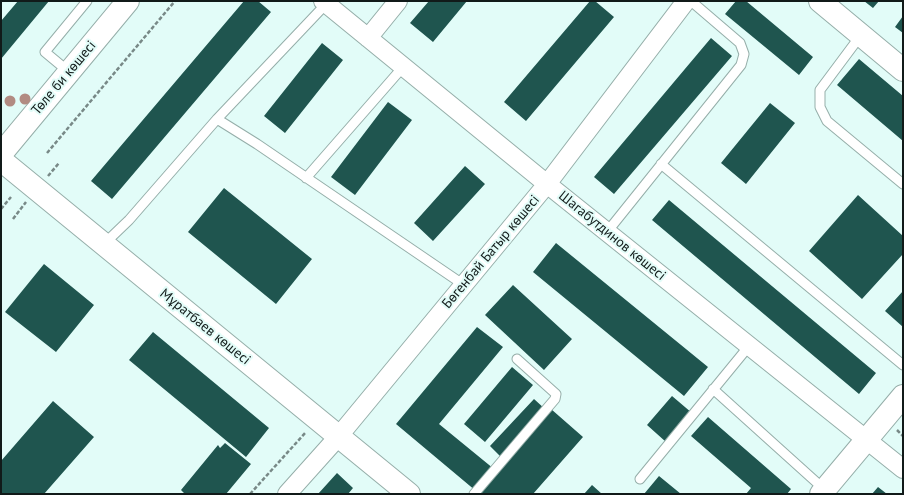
<!DOCTYPE html>
<html>
<head>
<meta charset="utf-8">
<style>
  body { margin:0 }
  #map { position:relative; width:904px; height:495px; overflow:hidden; background:#e2fcf8; font-family:"PT Sans",sans-serif }
  canvas { display:block }
  .frame { position:absolute; inset:0; border:2px solid #111a19; pointer-events:none }
</style>
</head>
<body>
<div id="map">
<canvas width="904" height="495"></canvas>
<div class="frame"></div>
</div>
<script>
const ctx = document.querySelector('canvas').getContext('2d');
ctx.lineJoin = 'round';
function fill(path, color) { ctx.fillStyle = color; ctx.fill(path, 'evenodd'); }
function trace(path, color, width, dash) { ctx.strokeStyle = color; ctx.lineWidth = width; ctx.lineCap = dash ? 'butt' : 'round'; ctx.setLineDash(dash || []); ctx.stroke(path); }
function write(font, color, halo, rows, align = 'center') {
  ctx.font = font + ' "PT Sans",sans-serif'; ctx.lineWidth = 4; ctx.setLineDash([]); ctx.textBaseline = 'middle'; ctx.strokeStyle = halo; ctx.fillStyle = color; for (const [text, x, y, turn = 0] of rows) {
    ctx.save(); ctx.translate(x, y); ctx.rotate((+turn || 0) * Math.PI / 180); ctx.textAlign = isNaN(turn) ? turn : align; if (halo) ctx.strokeText(text, 0, 0); ctx.fillText(text, 0, 0); ctx.restore();
  }
}
fill(new Path2D(`
  M18,1H49L1,59V21Z
  M244,1H258L271,12L112,199L91,181Z
  M429,1H467L433,42L410,23Z
  M590,1H595L614,17L526,121L504,102Z
  M736,1H746L813,57L799,75L725,14Z
  M864,1H879L873,8Z
  M903,16V33L895,27Z
  M711,38L732,56L614,194L594,177Z
  M322,43L343,60L285,133L264,116Z
  M859,59L903,96V141L837,85Z
  M388,102L412,120L355,195L331,177Z
  M770,103L795,123L746,184L721,163Z
  M465,166L485,184L433,241L414,223Z
  M224,188L312,259L276,304L188,232Z
  M858,195L903,236V254L862,299L809,251Z
  M669,200L876,373L859,394L652,220Z
  M556,243L708,367L684,396L533,272Z
  M44,264L94,305L56,352L5,312Z
  M513,285L572,339L544,370L485,315Z
  M903,291V327L885,311Z
  M477,327L503,347L439,424L494,469L476,491L396,424Z
  M153,332L269,428L246,457L129,360Z
  M512,367L533,385L485,442L464,424Z
  M672,396L692,413L666,442L647,425Z
  M534,399L545,409L500,456L490,446Z
  M53,401L94,437L44,494H1V461Z
  M551,409L583,437L533,494H478Z
  M708,417L791,489L787,494H746L751,488L691,436Z
  M225,443L251,464L226,494H183L184,493L181,490L218,445L220,448Z
  M337,473L353,488L348,494H318Z
  M659,476L681,494H644Z
  M592,485L602,494H584Z
  M878,487L887,494H872Z`), '#1f554f');
const service = new Path2D(`
  M861,35L820,90V107L827,121L903,184
  M69,72L45,52L87,1
  M217,119L257,144L464,285
  M661,164L903,365
  M306,178L403,67
  M607,232L741,65L744,54L740,43L691,1
  M104,244L129,220L217,119L326,4
  M713,389L825,490
  M640,479L749,346
  M474,494L555,399L556,394L517,359`);
const minor = new Path2D(`
  M323,1L547,184L903,469
  M368,38L398,1
  M287,494L338,437L547,184L686,1`);
const tertiary = new Path2D(`
  M820,1L903,70
  M1,160L409,494
  M821,494L903,396`);
const secondary = new Path2D(`
  M1,154L128,1`);
trace(service, '#95aea9', 11);
trace(minor, '#95aea9', 20);
trace(tertiary, '#95aea9', 24);
trace(secondary, '#95aea9', 24);
trace(new Path2D(`
  M47,153L175,1
  M48,176L59,163
  M1,209L11,197
  M13,219L26,202
  M897,430L903,436
  M250,494L306,432`), '#788987', 2.5, [4, 2]);
trace(service, '#fff', 9);
trace(minor, '#fff', 18);
trace(tertiary, '#fff', 22);
trace(secondary, '#fff', 22);
ctx.fillStyle = '#b28b82';
for (const [x, y] of [
  [25,99],
  [10,101]
]) { ctx.beginPath(); ctx.arc(x, y, 5.5, 0, 2 * Math.PI); ctx.fill(); }
write('14px', '#111a19', '#e2fcf8', [
  ["Төле би көшесі",64,78,-50],
  ["Шагабутдинов көшесі",612,236,39],
  ["Бөгенбай Батыр көшесі",491,252,-50],
  ["Мұратбаев көшесі",205,327,39]
]);
</script>
</body>
</html>
